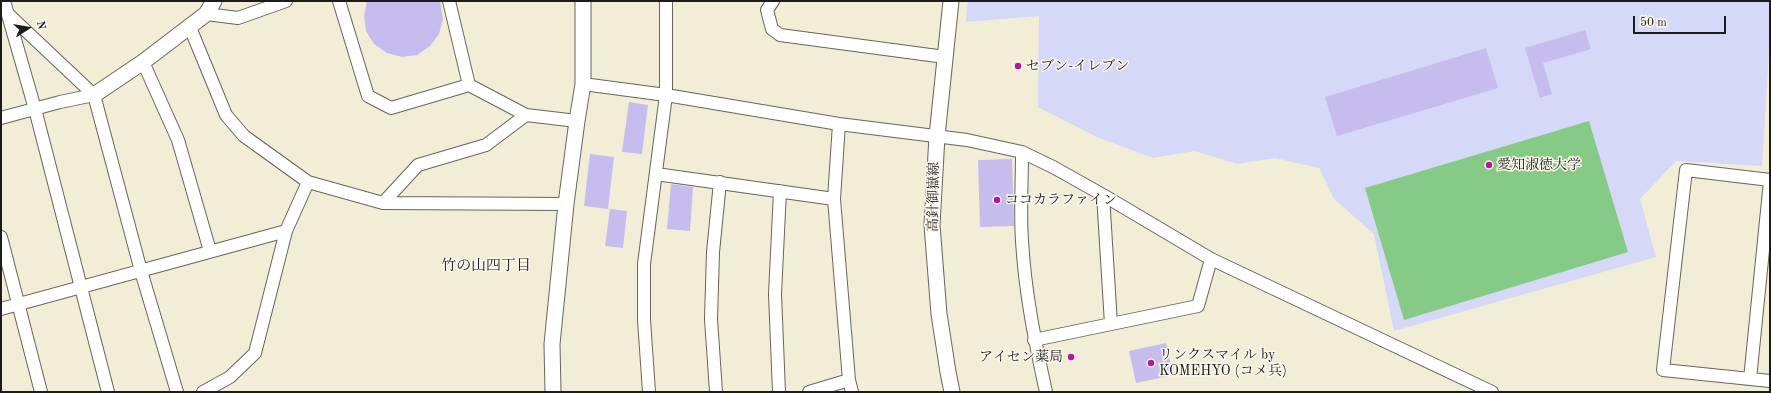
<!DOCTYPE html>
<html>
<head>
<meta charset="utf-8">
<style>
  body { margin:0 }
  #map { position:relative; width:1771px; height:393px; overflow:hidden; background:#f2edd7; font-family:"Old Standard TT",serif }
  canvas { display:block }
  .frame { position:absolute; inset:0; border:2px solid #1c1c1c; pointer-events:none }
  .north { position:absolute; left:8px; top:8px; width:40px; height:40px; -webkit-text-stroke:3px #fbf7ec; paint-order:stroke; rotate:78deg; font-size:11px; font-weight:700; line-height:16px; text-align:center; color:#1c1c1c }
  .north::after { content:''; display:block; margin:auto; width:14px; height:18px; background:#1c1c1c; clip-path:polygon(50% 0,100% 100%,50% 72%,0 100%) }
  .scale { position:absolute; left:1633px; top:16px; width:93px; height:18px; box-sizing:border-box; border:2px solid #1c1c1c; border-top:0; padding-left:5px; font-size:12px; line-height:14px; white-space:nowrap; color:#1c1c1c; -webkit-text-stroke:3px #fbf7ec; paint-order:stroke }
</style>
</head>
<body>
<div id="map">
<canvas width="1771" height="393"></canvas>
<div class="frame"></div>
<div class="north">N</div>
<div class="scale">50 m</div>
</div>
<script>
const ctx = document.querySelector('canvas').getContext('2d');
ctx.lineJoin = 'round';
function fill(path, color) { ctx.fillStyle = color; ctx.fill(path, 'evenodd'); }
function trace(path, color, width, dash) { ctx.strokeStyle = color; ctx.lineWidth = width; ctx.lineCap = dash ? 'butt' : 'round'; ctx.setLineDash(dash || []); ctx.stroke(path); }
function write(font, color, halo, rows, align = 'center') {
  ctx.font = font + ' "Old Standard TT","Noto Serif JP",serif'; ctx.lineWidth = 3; ctx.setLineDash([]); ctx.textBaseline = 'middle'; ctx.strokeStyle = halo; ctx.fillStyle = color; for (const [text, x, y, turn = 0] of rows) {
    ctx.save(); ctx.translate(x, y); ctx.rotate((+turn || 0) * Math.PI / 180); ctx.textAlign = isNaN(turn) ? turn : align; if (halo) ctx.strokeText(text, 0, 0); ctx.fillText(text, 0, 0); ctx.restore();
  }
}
fill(new Path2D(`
  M968,1H1770V37L1762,166L1676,161L1640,199L1656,257L1394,331L1374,234L1334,199L1319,168L1275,158L1237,164L1195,151L1153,158L1099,138L1038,107L1039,16L966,22Z`), '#d6d8f8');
fill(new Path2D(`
  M1589,121L1628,252L1404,320L1365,188Z`), '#86cb85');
fill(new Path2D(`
  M367,1H440L443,19L439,34L430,46L417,55L402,57L387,53L374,44L366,31L364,16Z
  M1585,30L1591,49L1543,63L1552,94L1540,98L1525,48Z
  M1486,48L1498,88L1337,136L1325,97Z
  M629,102L648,105L642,154L622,152Z
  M590,154L614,157L608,209L584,206Z
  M1012,159L1014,226L980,227L978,160Z
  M671,184L693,187L690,231L667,229Z
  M610,209L627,211L623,248L605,246Z
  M1166,343L1173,375L1136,383L1129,351Z`), '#c7bcee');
const minor = new Path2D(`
  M4,1L35,109L108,392
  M339,1L368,96L391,108L469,85
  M449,1L469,85L526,115
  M773,1L767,10L772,29L780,35L945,57
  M7,13L94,95L141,271L177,392
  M206,14L238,18L286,1
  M189,25L226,115L244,136L308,182L383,203L566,204
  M143,62L178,140L210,251
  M583,84L666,95L839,124L967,140L1022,152L1053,167L1103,195L1211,259L1492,392
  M1,118L60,102L94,95
  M839,124L834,199L849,380L852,392
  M1022,152C1022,182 1020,212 1022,241C1025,292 1035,342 1046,392
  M656,174L834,199
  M1770,180L1686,170L1663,370L1770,381
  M1103,195L1111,324
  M383,203L418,165L486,145L526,115L577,121
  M1,237L41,392
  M1,309L286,231
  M1034,340L1198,306L1211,259
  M1750,379L1770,181
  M203,392L230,377L255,353L286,231L308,182
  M649,392L644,320V264L666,95V1
  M716,392L711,319L713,252L720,182
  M779,392L775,294L780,191
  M809,392L849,380`);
const tertiary = new Path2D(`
  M951,1L937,136L932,225L939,314L948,372L952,392
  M94,95L143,62L206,14L214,1
  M553,392L552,344L566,204L577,121L583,84V1`);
trace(minor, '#67655d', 14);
trace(tertiary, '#67655d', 17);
trace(minor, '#fff', 12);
trace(tertiary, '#fff', 15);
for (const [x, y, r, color] of [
  [1018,66,4,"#b5179e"],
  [1489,165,4,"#b5179e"],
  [997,200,4,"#b5179e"],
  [1071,357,4,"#b5179e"],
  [1151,363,4,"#b5179e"]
]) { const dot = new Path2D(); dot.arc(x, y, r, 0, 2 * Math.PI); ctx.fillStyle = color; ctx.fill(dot); trace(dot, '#fbf7ec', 1.5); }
write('14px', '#1c1c1c', '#fbf7ec', [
  ["セブン-イレブン",1026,66],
  ["愛知淑徳大学",1497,165],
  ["ココカラファイン",1005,200],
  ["リンクスマイル by",1159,355],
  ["KOMEHYO (コメ兵)",1159,371],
  ["アイセン薬局",1063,357,"right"]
], 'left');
write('14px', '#1c1c1c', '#fbf7ec', [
  ["高針御嶽線",934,197,-89]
]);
write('15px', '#1c1c1c', '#fbf7ec', [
  ["竹の山四丁目",486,266]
]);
</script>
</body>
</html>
